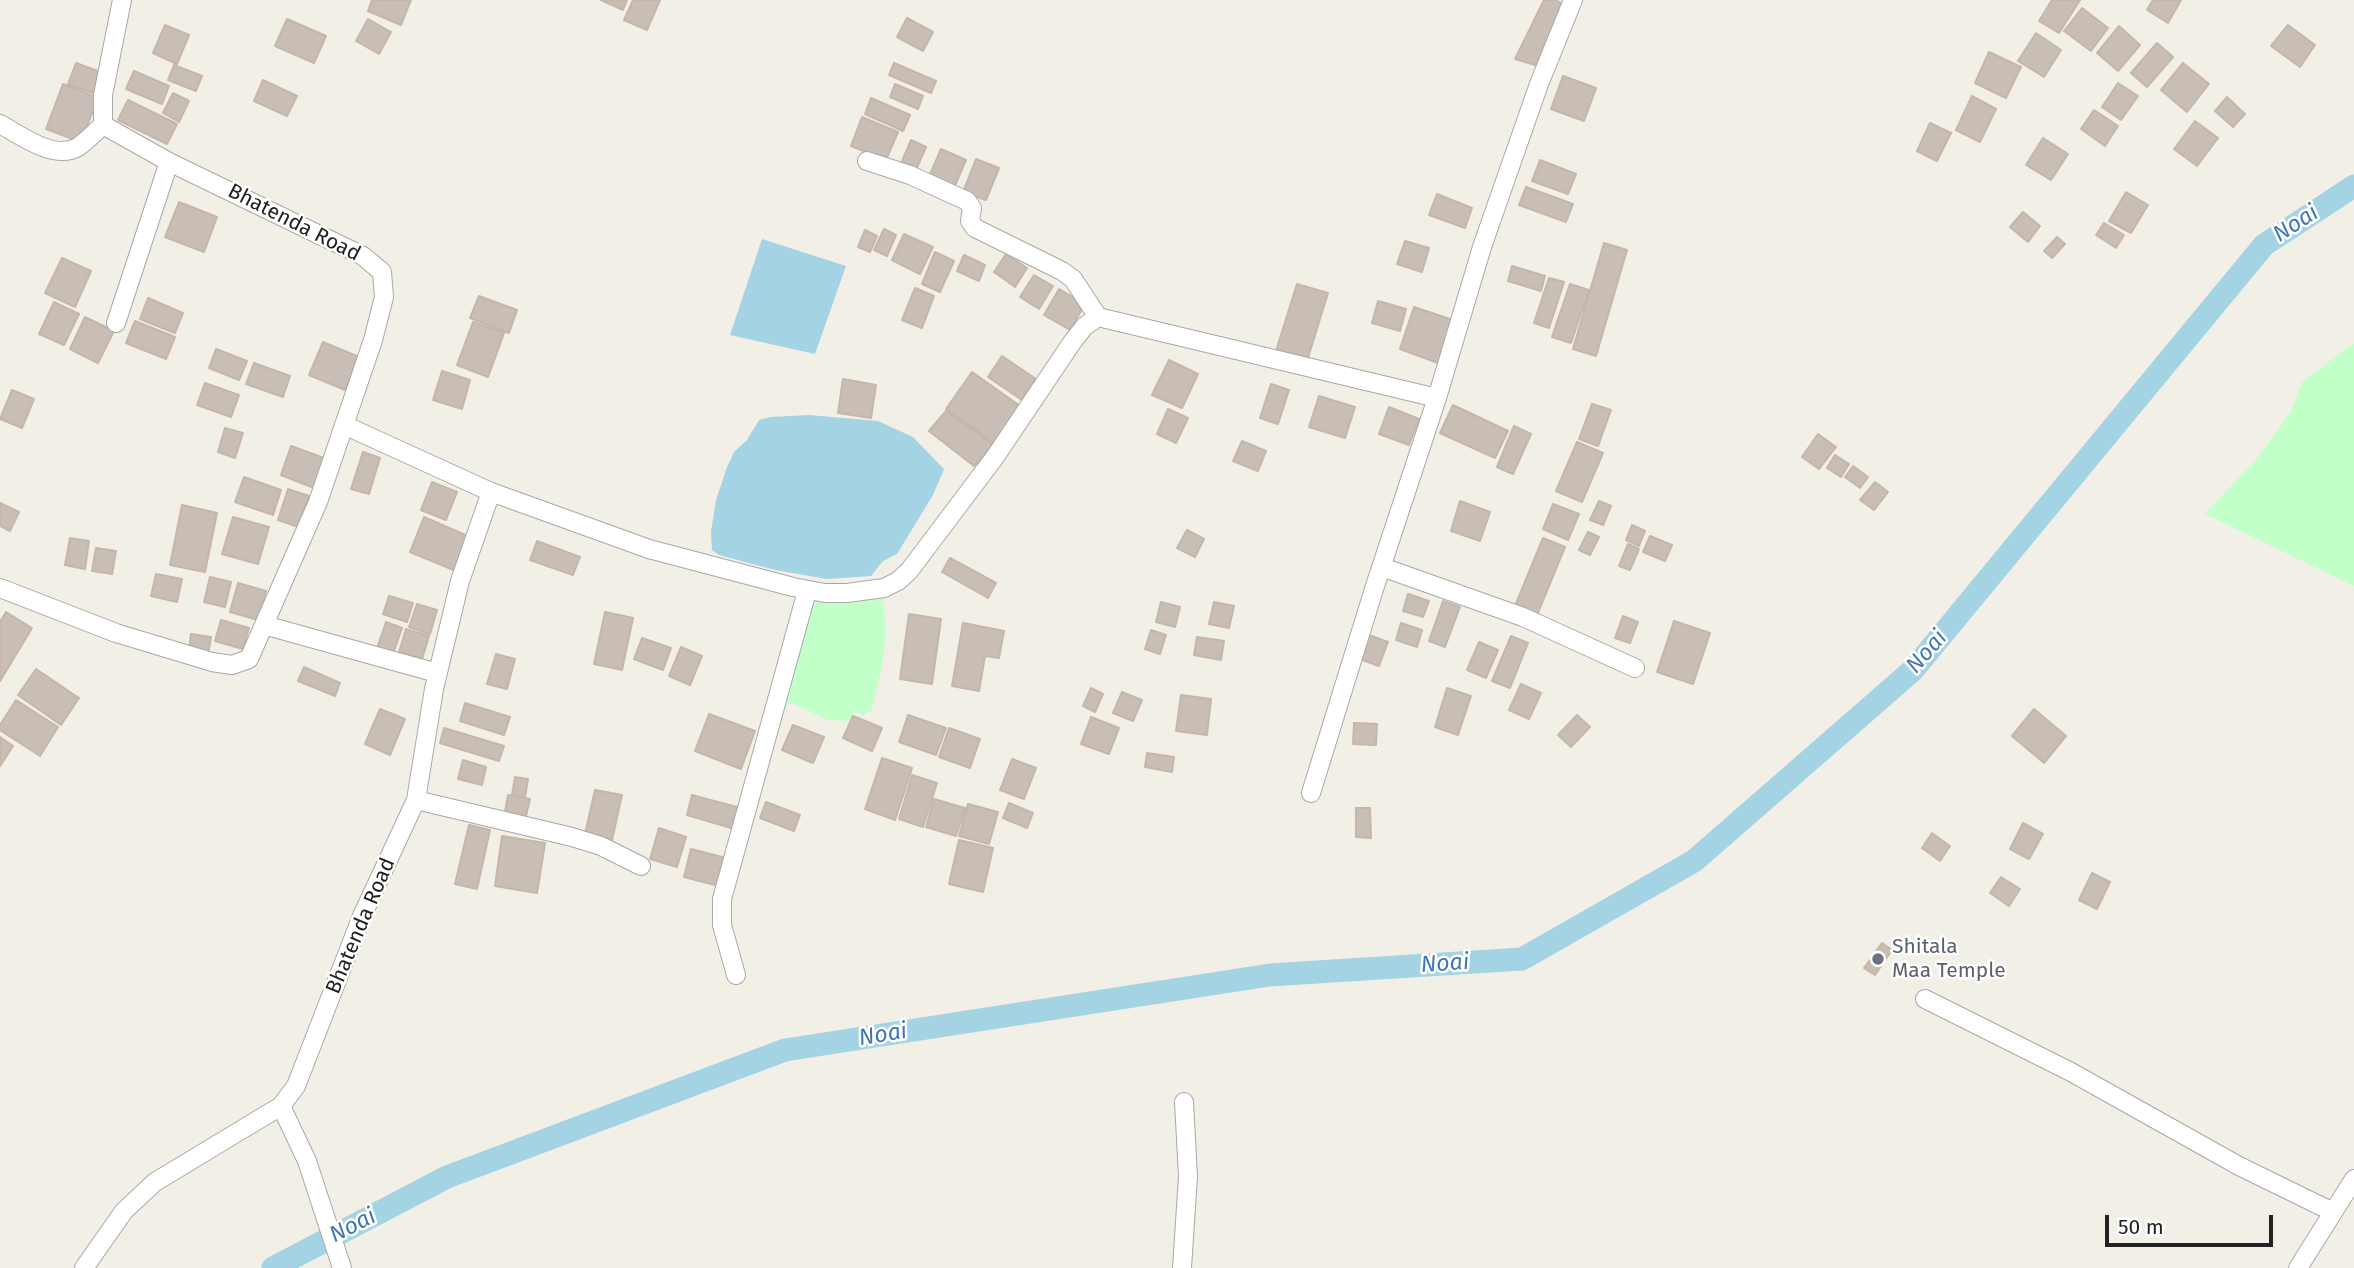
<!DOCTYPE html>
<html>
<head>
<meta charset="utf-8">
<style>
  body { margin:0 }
  #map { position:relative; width:2354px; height:1268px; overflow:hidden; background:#f2efe7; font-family:"Fira Sans",sans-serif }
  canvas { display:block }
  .scale { position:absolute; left:2105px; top:1215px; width:168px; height:32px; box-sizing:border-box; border:4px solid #212121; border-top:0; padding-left:9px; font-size:21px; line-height:24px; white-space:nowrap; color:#212121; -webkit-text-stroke:5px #fff; paint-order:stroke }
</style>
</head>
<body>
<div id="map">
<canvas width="2354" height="1268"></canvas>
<div class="scale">50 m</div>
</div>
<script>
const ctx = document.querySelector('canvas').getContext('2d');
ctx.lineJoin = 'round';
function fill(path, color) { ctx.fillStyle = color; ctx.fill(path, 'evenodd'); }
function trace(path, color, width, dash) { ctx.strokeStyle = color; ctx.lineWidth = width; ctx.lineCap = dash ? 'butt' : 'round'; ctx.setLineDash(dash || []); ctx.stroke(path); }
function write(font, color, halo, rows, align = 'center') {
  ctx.font = font + ' "Fira Sans",sans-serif'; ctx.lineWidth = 5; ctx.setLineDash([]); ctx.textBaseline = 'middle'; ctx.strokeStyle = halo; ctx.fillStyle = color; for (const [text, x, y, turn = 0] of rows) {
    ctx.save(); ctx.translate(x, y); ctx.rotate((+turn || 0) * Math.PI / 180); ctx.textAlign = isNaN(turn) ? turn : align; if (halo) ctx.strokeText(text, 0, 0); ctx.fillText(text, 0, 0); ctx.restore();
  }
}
fill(new Path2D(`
  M2354,343V586L2205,514L2258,457L2292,410L2302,382Z
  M816,598L883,599C889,646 883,666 871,711L863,715L854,711L850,721L828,720L789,702L781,717L787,679Z`), '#c2ffc9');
fill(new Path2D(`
  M762,239L846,266L815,354L730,335Z
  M809,415L878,421L913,437L944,469L933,495L897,554L883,561L871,576L827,579L775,570L719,555L712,550L711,532L716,500L727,467L734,452L747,440L759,420L771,417Z`), '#a4d3e4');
trace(new Path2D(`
  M273,1268L447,1177L785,1050L1270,975L1522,959L1694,861L1913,670L2264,245L2354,186`), '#a4d3e4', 23);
const building = new Path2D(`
  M372,0H411L401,25L368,11Z
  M601,0H627L623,10Z
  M633,0H660L647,30L624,20Z
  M1544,0H1555L1567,6L1545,68L1515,59Z
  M2052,0H2080L2059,33L2039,21Z
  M2153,0H2181L2168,23L2147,10Z
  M2082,8L2108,28L2091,51L2064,31Z
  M907,18L933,32L923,51L897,37Z
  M287,19L326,36L314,63L275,46Z
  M368,19L391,32L379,54L356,41Z
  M165,25L189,35L177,64L153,53Z
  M2288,25L2315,45L2300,67L2271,46Z
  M2119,26L2140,45L2118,71L2097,53Z
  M2036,33L2061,50L2044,77L2018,61Z
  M2157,43L2173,57L2147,87L2131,73Z
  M1989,52L2021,67L2006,98L1975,83Z
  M76,63L106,74L98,95L68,84Z
  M894,63L936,81L931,93L889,75Z
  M2183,63L2209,84L2187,112L2161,90Z
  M174,65L202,76L196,91L168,80Z
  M134,71L169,86L162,104L126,89Z
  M1563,76L1596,88L1584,121L1551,109Z
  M263,80L297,96L287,116L254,101Z
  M2118,83L2138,96L2121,120L2102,107Z
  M63,84L98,98L81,142L46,129Z
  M895,84L923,96L918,109L890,97Z
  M173,93L189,101L179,122L163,113Z
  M1972,96L1996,109L1980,142L1956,130Z
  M2227,97L2245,114L2233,127L2215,111Z
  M871,98L910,115L903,131L865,114Z
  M128,100L177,124L167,144L118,120Z
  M2094,110L2118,126L2105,146L2081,129Z
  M862,117L898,132L886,160L851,146Z
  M2195,121L2218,138L2197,166L2174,149Z
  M1930,123L1951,133L1937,161L1917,151Z
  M2043,138L2068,154L2051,180L2026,165Z
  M911,140L926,147L915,172L900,166Z
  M941,149L966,160L953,190L928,179Z
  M976,159L999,168L986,200L963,192Z
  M1540,160L1576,174L1568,194L1532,181Z
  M1526,187L1573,204L1566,222L1519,205Z
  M2126,192L2148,205L2131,233L2109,221Z
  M1437,194L1472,208L1465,228L1429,215Z
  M179,202L217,217L204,252L165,237Z
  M2023,212L2040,226L2028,242L2010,227Z
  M2104,223L2124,235L2116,248L2096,235Z
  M884,229L896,235L887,256L874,250Z
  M865,230L877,236L870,252L858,247Z
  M904,234L933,247L920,274L892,260Z
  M2057,237L2065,244L2052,258L2044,251Z
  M1405,241L1429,248L1422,272L1397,264Z
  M1604,243L1627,250L1596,356L1573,349Z
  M935,252L954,261L940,292L922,284Z
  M1006,254L1027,268L1015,287L994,272Z
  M964,255L985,265L979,281L957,271Z
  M62,258L91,271L75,307L45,293Z
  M1512,266L1545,276L1541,291L1508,281Z
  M1034,275L1053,286L1039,309L1020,297Z
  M1549,278L1564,282L1549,328L1534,323Z
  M1297,284L1328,293L1307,361L1276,351Z
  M1570,284L1589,290L1571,343L1552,337Z
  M915,288L934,296L922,328L902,320Z
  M1059,289L1085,304L1070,330L1044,315Z
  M479,296L517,310L509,333L470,318Z
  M148,298L183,313L175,333L140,319Z
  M1378,301L1406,309L1400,331L1372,323Z
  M54,302L79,314L64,345L39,334Z
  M1414,307L1453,320L1438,363L1400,349Z
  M85,317L114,331L98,363L70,349Z
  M135,321L175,337L166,359L126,343Z
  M473,322L504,333L488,377L457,365Z
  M323,342L359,357L345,390L309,375Z
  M216,349L247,361L239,380L209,368Z
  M1002,356L1036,379L1022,400L988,377Z
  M1169,360L1198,374L1182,408L1152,395Z
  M254,363L290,376L283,397L246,384Z
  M442,371L470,380L462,409L433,400Z
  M972,372L1023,408L997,445L946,409Z
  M843,379L876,385L871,418L838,413Z
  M205,383L239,395L231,417L197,405Z
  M1271,384L1289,390L1278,424L1260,418Z
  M12,390L34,399L22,428L0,419Z
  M1319,396L1355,407L1345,438L1309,427Z
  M1592,404L1611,410L1598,446L1579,439Z
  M1453,405L1508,431L1495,458L1440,433Z
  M1389,407L1419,419L1409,445L1379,434Z
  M1168,409L1188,418L1176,443L1157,434Z
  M946,411L994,445L974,466L929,431Z
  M1514,426L1531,434L1513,474L1497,467Z
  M225,428L243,433L235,458L218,452Z
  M1818,434L1836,447L1819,469L1802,457Z
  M1242,441L1266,451L1258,471L1233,461Z
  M1577,442L1603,453L1582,502L1556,491Z
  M291,446L324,458L314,488L281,475Z
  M363,452L380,458L369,494L351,489Z
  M1835,455L1849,464L1841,477L1827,468Z
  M1853,466L1868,477L1860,488L1845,477Z
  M244,477L281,490L273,515L235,502Z
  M432,482L457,492L446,520L421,510Z
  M1875,482L1888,492L1874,510L1860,500Z
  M288,489L309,496L299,527L278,520Z
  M1460,501L1490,512L1480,541L1451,531Z
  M1599,501L1611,506L1603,525L1590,520Z
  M0,503L19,512L10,531L0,526Z
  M1553,504L1579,514L1568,540L1543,529Z
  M182,505L217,513L205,572L170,565Z
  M233,517L269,527L258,564L222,554Z
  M424,517L470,537L456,571L410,552Z
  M1632,525L1645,531L1639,546L1626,540Z
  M1187,530L1204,539L1195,557L1177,548Z
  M1588,532L1599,537L1590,555L1579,550Z
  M1650,536L1672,545L1665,561L1643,552Z
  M70,538L89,541L85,569L65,565Z
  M1543,538L1565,547L1537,615L1515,606Z
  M537,541L580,557L573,575L530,560Z
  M1628,544L1639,549L1630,570L1619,566Z
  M96,548L116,551L112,574L92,571Z
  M950,558L996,583L988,598L942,572Z
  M156,574L182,579L177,602L151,596Z
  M210,577L231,582L225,607L204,602Z
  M238,583L266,591L258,620L230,612Z
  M1408,594L1429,601L1423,617L1403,611Z
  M389,596L413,603L407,622L383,614Z
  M1443,601L1460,607L1445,647L1429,641Z
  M1161,602L1180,607L1175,627L1156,622Z
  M1214,602L1234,606L1229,628L1209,624Z
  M417,604L437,610L430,634L409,627Z
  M6,612L32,628L0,681V622Z
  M605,612L633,618L622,670L594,664Z
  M909,614L941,619L932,684L900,679Z
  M1623,616L1638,622L1630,643L1615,638Z
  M221,620L249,628L243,649L215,641Z
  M1674,621L1710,633L1693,684L1657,672Z
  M386,622L402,628L392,657L376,651Z
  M963,623L1004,631L999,658L985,656L979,691L952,686Z
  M1401,623L1422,630L1417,647L1396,640Z
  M406,629L429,636L422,659L399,652Z
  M1151,630L1166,635L1160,654L1145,649Z
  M191,634L211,637L208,654L189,650Z
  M1366,634L1388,642L1379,666L1357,658Z
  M1511,636L1528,643L1510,688L1492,681Z
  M1197,637L1224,641L1221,660L1194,655Z
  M642,638L671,648L663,670L634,659Z
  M1479,642L1498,650L1486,678L1467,670Z
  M681,647L702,656L690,685L669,676Z
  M496,654L515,659L507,689L487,684Z
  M304,667L340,683L335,696L298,681Z
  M36,669L79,698L61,725L18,695Z
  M1521,684L1541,693L1529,719L1509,710Z
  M1091,688L1103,694L1095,712L1083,706Z
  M1447,688L1471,696L1458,735L1435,727Z
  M1122,692L1142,700L1133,721L1113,713Z
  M1181,695L1211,699L1207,735L1176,731Z
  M16,700L58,727L40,756L0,730V725Z
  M465,703L510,717L504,735L460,721Z
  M380,709L405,719L390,755L365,744Z
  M2034,709L2066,736L2044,763L2012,736Z
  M709,714L755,731L741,769L695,751Z
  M908,715L946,728L936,755L899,742Z
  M1577,715L1590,727L1571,747L1558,735Z
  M853,716L882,728L872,751L843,738Z
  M1091,717L1119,728L1109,754L1081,744Z
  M1354,723L1377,724L1376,745L1353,744Z
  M793,725L824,737L813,763L782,750Z
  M444,728L504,746L499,761L440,743Z
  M949,728L980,739L970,768L939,757Z
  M0,737L13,746L0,766Z
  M1147,753L1174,757L1172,772L1145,767Z
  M882,758L912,768L895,820L865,809Z
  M1012,759L1036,768L1024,799L1000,790Z
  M463,760L486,767L482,785L458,779Z
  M912,775L937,783L923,827L899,819Z
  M515,777L528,779L525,797L512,795Z
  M595,790L622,795L612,840L585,834Z
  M508,795L530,799L526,816L505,812Z
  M692,795L744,809L738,830L687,815Z
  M934,799L965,808L956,836L926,827Z
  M766,802L800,815L794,831L760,818Z
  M1009,803L1033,813L1027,828L1003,818Z
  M968,804L998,812L989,844L959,836Z
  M1356,808H1370L1371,838L1356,837Z
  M2023,823L2043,834L2029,859L2010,849Z
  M469,825L490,830L477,889L455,884Z
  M659,828L686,837L677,867L650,859Z
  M1932,833L1950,846L1940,861L1922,848Z
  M502,836L545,843L537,893L495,886Z
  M959,840L993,848L983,892L949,884Z
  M691,849L730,859L723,887L684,877Z
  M2092,873L2110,882L2097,909L2079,900Z
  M2001,877L2020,889L2009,906L1990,893Z
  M1882,943L1892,950L1875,975L1864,968Z`);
fill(building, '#c8beb6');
trace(building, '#c6b6a8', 2);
const street = new Path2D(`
  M0,124C20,135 54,161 78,147C87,141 95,132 103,125
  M867,161L910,175L967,201L972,208L970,221L975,228L1062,271L1073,279L1098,317
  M116,323L169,162
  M344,425L491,492L649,549L793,587L825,593H847L884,588L898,581L909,571L995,457L1073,341L1085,326L1098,317L1437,398L1482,247L1539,84L1573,0
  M1382,567L1523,617L1635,668
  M0,588L116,633L212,662L232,665L249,659L318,502L373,340L384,297L382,272L363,256L169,162L103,125V95L122,0
  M264,625L437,673
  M1311,793L1375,586L1437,398
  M416,800L572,837L601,846L641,866
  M736,975L722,925V899L807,591
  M1925,999L2071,1072L2239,1166L2333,1212
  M281,1106L307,1161L342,1268
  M84,1268L124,1211L155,1182L281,1106L296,1086L362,916L416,800L434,689L460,581L491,492
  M1182,1268L1188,1176L1184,1102
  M2298,1268L2354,1179`);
trace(street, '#a8a8a8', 20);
trace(street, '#fff', 18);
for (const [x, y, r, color] of [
  [1878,959,7,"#6b7280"]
]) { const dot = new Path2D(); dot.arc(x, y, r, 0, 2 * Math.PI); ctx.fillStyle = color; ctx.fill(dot); trace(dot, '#fff', 2.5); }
write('21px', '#212121', '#fff', [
  ["Bhatenda Road",294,223,27],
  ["Bhatenda Road",361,926,-67]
]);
write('21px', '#5b616d', '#fff', [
  ["Shitala",1892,947],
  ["Maa Temple",1892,971]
], 'left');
write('italic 23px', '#4076b3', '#fff', [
  ["Noai",2296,224,-33],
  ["Noai",1927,652,-49],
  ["Noai",1445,964,-4],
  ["Noai",883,1035,-9],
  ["Noai",353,1226,-27]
]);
</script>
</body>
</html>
